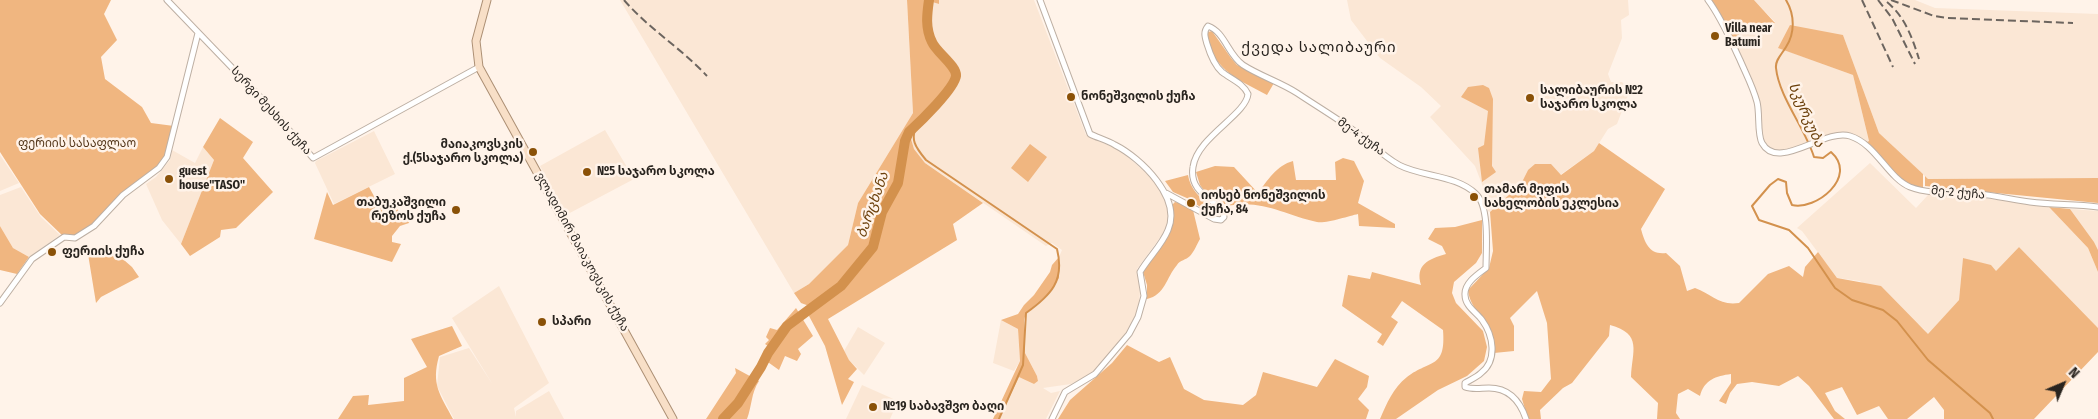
<!DOCTYPE html>
<html>
<head>
<meta charset="utf-8">
<style>
  body { margin:0 }
  #map { position:relative; width:2098px; height:419px; overflow:hidden; background:#fff3e9; font-family:"Fira Sans Condensed",sans-serif }
  canvas { display:block }
  .north { position:absolute; left:2038px; top:359px; width:50px; height:50px; -webkit-text-stroke:4px #fff3e9; paint-order:stroke; rotate:45deg; font-size:14px; font-weight:700; line-height:20px; text-align:center; color:#29241f }
  .north::after { content:''; display:block; margin:auto; width:18px; height:22px; background:#29241f; clip-path:polygon(50% 0,100% 100%,50% 72%,0 100%) }
</style>
</head>
<body>
<div id="map">
<canvas width="2098" height="419"></canvas>
<div class="north">N</div>
</div>
<script>
const ctx = document.querySelector('canvas').getContext('2d');
ctx.lineJoin = 'round';
function fill(path, color) { ctx.fillStyle = color; ctx.fill(path, 'evenodd'); }
function trace(path, color, width, dash) { ctx.strokeStyle = color; ctx.lineWidth = width; ctx.lineCap = dash ? 'butt' : 'round'; ctx.setLineDash(dash || []); ctx.stroke(path); }
function write(font, color, halo, rows, align = 'center') {
  ctx.font = font + ' "Fira Sans Condensed","Noto Sans Georgian",sans-serif'; ctx.lineWidth = 5; ctx.setLineDash([]); ctx.textBaseline = 'middle'; ctx.strokeStyle = halo; ctx.fillStyle = color; for (const [text, x, y, turn = 0] of rows) {
    ctx.save(); ctx.translate(x, y); ctx.rotate((+turn || 0) * Math.PI / 180); ctx.textAlign = isNaN(turn) ? turn : align; if (halo) ctx.strokeText(text, 0, 0); ctx.fillText(text, 0, 0); ctx.restore();
  }
}
fill(new Path2D(`
  M620,0H907L913,113L858,203L848,245L809,284L794,293Z
  M929,0L939,4V0H1034L1086,135L1121,151L1154,180L1166,199L1169,215L1167,228L1137,269L1140,292L1138,313L1127,334L1092,374L1071,384L1043,388L1051,393L1060,391L1046,419H999L1019,376L1034,384L1038,381L1037,376L1025,353L1024,320L1026,313L1050,292L1060,263L1059,257L1062,250L1052,243L1046,246L925,163L914,149L909,132L939,101L945,60L932,44L928,32L927,16Z
  M1347,0H1628L1629,15L1621,20L1622,38L1608,74L1611,82H1622L1630,90L1617,124L1608,129L1594,151L1560,175L1528,170L1521,184L1490,212L1488,211L1483,187L1475,166L1430,117L1441,106L1421,87L1380,58L1351,20Z
  M1754,0H1915L1935,8L2098,14V178L1928,179L1879,133L1843,35L1779,48L1853,75L1869,141L1863,144L1850,136L1836,135L1796,151H1769L1762,143L1760,113L1734,46L1738,25L1775,22Z
  M605,130L634,179L566,215L540,166Z
  M374,131L395,174L334,204L315,163L316,161Z
  M203,147L214,160L181,244L162,220L146,184L156,177L170,160L172,150L195,163Z
  M0,155L19,183L0,191Z
  M1870,163L1916,208L1928,195L1976,197L2049,207L2088,248L2098,272V328L2019,247L1995,272L1963,258L1959,300L1928,335L1924,329L1860,281L1837,278L1802,231L1797,228Z
  M21,187L41,217L60,235L29,257L13,248L0,226V195Z
  M2070,209L2098,211V250L2094,242Z
  M499,286L549,383L514,408L516,417V411L549,391L564,419H454L437,386L440,357L469,348L493,385L452,318Z
  M1001,320L1018,329L1020,361L1014,371L993,363Z
  M858,327L885,343L864,375L849,360L844,351Z
  M862,385L898,401L890,419H846Z`), '#fbe7d5');
fill(new Path2D(`
  M0,0H111L104,14L117,40L101,57L105,79L142,107L151,123L174,126L167,157L159,168L123,195L94,226L75,238L64,237L40,214L0,152Z
  M907,0H939V4L929,1C927,15 925,29 932,42C937,53 957,66 956,76C954,90 920,122 909,132L914,149L925,163L983,203L953,224L957,240L828,319L849,360L857,369L848,379L854,382L842,405L825,346L809,316L812,307L801,303L794,293L809,284L848,245L858,203L913,113Z
  M1708,0H1754L1775,23L1738,26L1740,45L1734,46Z
  M1790,25L1843,35L1879,133L1923,174V190L1906,185L1863,144L1869,141L1853,75L1778,48Z
  M1212,31L1231,58L1237,65L1274,83L1267,95C1245,83 1219,73 1210,47C1208,42 1207,38 1208,32Z
  M1483,85L1489,88L1493,99L1492,166L1496,172L1482,182L1478,148L1484,145L1488,111L1461,97L1468,87Z
  M220,118L253,142L243,158L273,192L236,228L221,230L220,237L190,256L181,244L214,160L203,147Z
  M1599,143L1665,189L1641,229C1645,244 1650,255 1666,253L1680,266L1687,291L1695,288C1712,294 1719,306 1739,303L1768,274L1789,266L1803,277L1805,267L1818,252L1837,278L1881,286L1928,334L1959,300L1963,258L1991,265L1996,271L2019,247L2098,328V352L2034,419H1944V410L1934,397L1907,419H1888L1879,406L1857,415L1842,387L1825,393L1835,411L1845,419H1834L1809,386L1798,376L1779,386L1752,382L1737,384L1730,393L1726,404L1719,401L1731,383V374C1716,376 1704,380 1700,396L1688,389L1678,394L1676,413L1680,419H1657L1658,403L1631,377C1632,351 1643,334 1610,325L1609,336L1572,383L1563,388L1540,410L1541,419H1528L1522,399L1524,391L1541,392L1551,379L1547,323L1537,291L1510,318L1514,326V351L1494,353C1499,327 1470,314 1468,290L1489,268L1493,251L1490,212L1521,184L1528,170L1535,164H1551L1561,175L1594,151Z
  M1030,144L1047,157L1028,182L1011,168Z
  M1343,158L1354,161L1364,181L1358,203L1395,224V228L1359,226L1358,214C1349,216 1325,224 1317,222C1284,215 1263,199 1227,206L1208,196L1200,185L1196,172L1215,166L1234,167L1258,193C1267,181 1277,165 1293,161L1296,180H1336L1335,162Z
  M1188,175C1191,192 1203,201 1218,209V212L1210,214L1189,199L1173,192L1165,181Z
  M1925,176L1928,179L2098,178V203L1925,186Z
  M369,187L380,207L392,201L401,215L394,222L401,216L410,217L409,223L400,226L392,236V242L401,244L392,262L314,239L327,192L333,205Z
  M1175,202L1180,203L1193,210L1200,239C1197,244 1194,252 1190,256C1186,260 1180,260 1177,265C1166,278 1165,295 1147,299V285L1143,272L1171,229L1172,205Z
  M2049,207L2070,209L2094,242L2098,250V272L2088,248Z
  M1482,220V253L1476,263L1454,282L1452,293L1456,303L1483,331L1487,347L1484,361L1467,376L1438,390L1396,419H1380C1387,403 1393,388 1407,377C1431,359 1446,369 1443,330L1402,301L1391,317L1398,322L1383,346L1377,342L1382,334L1342,306L1348,275L1370,279L1372,272L1421,285C1415,265 1428,259 1446,254L1442,246L1428,239L1435,228L1455,227Z
  M0,226L13,248L29,257L17,274L0,270Z
  M109,247L132,267L139,277L101,297L96,303L88,254Z
  M1059,257V278L1050,292L1026,313L1024,320L1025,353L1037,376L1038,381L1034,384L1019,377L999,419H993L1020,361L1018,329L1001,320L1018,314L1024,305L1034,295L1050,272L1052,265Z
  M796,308L813,336L798,349L801,354L797,361L785,356L779,370L765,360L771,348L765,344L769,340L766,337L770,328L777,330Z
  M452,326L462,346L439,356C431,385 440,394 453,419H338L353,396L369,395L368,405L404,401V378L427,367L411,339Z
  M1127,345L1159,362L1170,357L1184,389L1204,400L1243,405L1256,395L1263,372L1317,387L1335,359L1369,376L1367,387L1358,399L1369,410L1366,419H1058L1070,400L1112,363Z
  M735,368L759,381C751,393 752,406 747,419H706L736,373Z`), '#f0b680');
trace(new Path2D(`
  M1786,0C1795,15 1795,33 1786,47C1782,54 1775,60 1776,68C1779,97 1805,128 1814,157L1823,158L1831,152C1859,177 1815,211 1792,205L1787,193L1786,182L1778,179L1770,185L1752,206L1759,220L1789,230L1808,248L1835,288L1852,300L1883,310L1897,321L1928,360L1990,413L1993,419
  M919,123C908,138 916,148 926,160L1057,249C1065,281 1051,295 1026,313L1023,365L999,419`), '#d3914d', 2);
trace(new Path2D(`
  M723,419L738,403L761,367L768,353L787,326L841,286L873,247L882,212L898,183L905,141L909,132C920,122 954,89 956,76C957,66 936,52 932,42C925,28 927,14 929,0`), '#d3914d', 10);
const minor = new Path2D(`
  M167,0L266,103L313,158L479,67
  M1040,0L1090,134C1098,138 1107,140 1115,145C1141,158 1182,198 1168,230C1162,245 1149,257 1140,272L1144,296L1138,317L1129,334L1095,374L1065,392L1052,419
  M1708,0C1722,19 1730,39 1740,60C1746,74 1753,87 1757,102C1760,113 1757,134 1762,143C1778,172 1824,128 1850,136C1876,144 1888,178 1910,187C1931,195 1956,192 1978,194C1995,195 2013,200 2030,202C2053,205 2075,204 2098,207
  M1166,193L1214,219L1221,220L1224,217C1224,201 1188,197 1193,167C1197,137 1246,115 1248,94C1243,83 1231,79 1222,72C1214,65 1210,54 1207,44C1205,37 1203,32 1208,26C1225,32 1228,55 1243,65C1260,76 1280,82 1297,93C1315,105 1335,117 1353,130C1368,141 1383,156 1399,165C1422,177 1457,175 1476,194C1490,207 1486,250 1486,268C1478,274 1464,283 1465,295C1465,306 1476,312 1482,320C1493,335 1498,360 1481,373C1477,377 1470,380 1465,383V387C1473,390 1481,388 1489,388C1509,388 1520,401 1526,419
  M0,303L32,259L64,237L75,238L94,226L123,195L159,168L167,157L198,33`);
const major = new Path2D(`
  M487,0L476,41L479,67L673,419`);
trace(minor, '#bdafa3', 7);
trace(major, '#ac8f74', 9);
trace(minor, '#fff', 5);
trace(major, '#f8dfc7', 7);
trace(new Path2D(`
  M624,0C649,29 681,48 707,76
  M1862,0L1893,67
  M1878,0L1892,18L1915,64
  M1891,0L1934,16L1947,18L2073,23
  M1887,2C1905,17 1912,37 1919,59`), '#6c655f', 2, [8, 4]);
for (const [x, y, r, color] of [
  [1715,36,5,"#8a5107"],
  [1071,97,5,"#8a5107"],
  [1530,98,5,"#8a5107"],
  [533,152,5,"#8a5107"],
  [587,172,5,"#8a5107"],
  [169,179,5,"#8a5107"],
  [1474,197,5,"#8a5107"],
  [1191,203,5,"#8a5107"],
  [456,210,5,"#8a5107"],
  [52,252,5,"#8a5107"],
  [542,322,5,"#8a5107"],
  [873,407,5,"#8a5107"]
]) { const dot = new Path2D(); dot.arc(x, y, r, 0, 2 * Math.PI); ctx.fillStyle = color; ctx.fill(dot); trace(dot, '#fff3e9', 2); }
write('bold 12px', '#29241f', '#fff3e9', [
  ["Villa near",1725,29],
  ["Batumi",1725,43],
  ["სალიბაურის №2",1540,91],
  ["საჯარო სკოლა",1540,105],
  ["ნონეშვილის ქუჩა",1081,97],
  ["მაიაკოვსკის",523,145,"right"],
  ["ქ.(5საჯარო სკოლა)",523,159,"right"],
  ["guest",179,172],
  ["house\"TASO\"",179,186],
  ["№5 საჯარო სკოლა",597,172],
  ["თამარ მეფის",1484,190],
  ["სახელობის ეკლესია",1484,204],
  ["იოსებ ნონეშვილის",1201,196],
  ["ქუჩა, 84",1201,210],
  ["თაბუკაშვილი",446,203,"right"],
  ["რეზოს ქუჩა",446,217,"right"],
  ["ფერიის ქუჩა",62,252],
  ["სპარი",552,322],
  ["№19 საბავშვო ბაღი",883,407]
], 'left');
write('12px', '#29241f', '#fff3e9', [
  ["სერგი მესხის ქუჩა",271,111,48],
  ["მე-4 ქუჩა",1361,137,36],
  ["მე-2 ქუჩა",1958,193,5],
  ["ვლადიმირ მაიაკოვსკის ქუჩა",582,252,61]
]);
write('12px', '#56391d', '#fff3e9', [
  ["ფერიის სასაფლაო",77,144]
]);
write('italic 14px', '#6c400b', '#fff3e9', [
  ["სკურკუბა",1806,115,66],
  ["ბარცხანა",873,205,-70]
]);
ctx.letterSpacing = '1px';
write('15px', '#29241f', '#fff3e9', [
  ["ქვედა სალიბაური",1319,48]
]);
ctx.letterSpacing = '0px';
</script>
</body>
</html>
